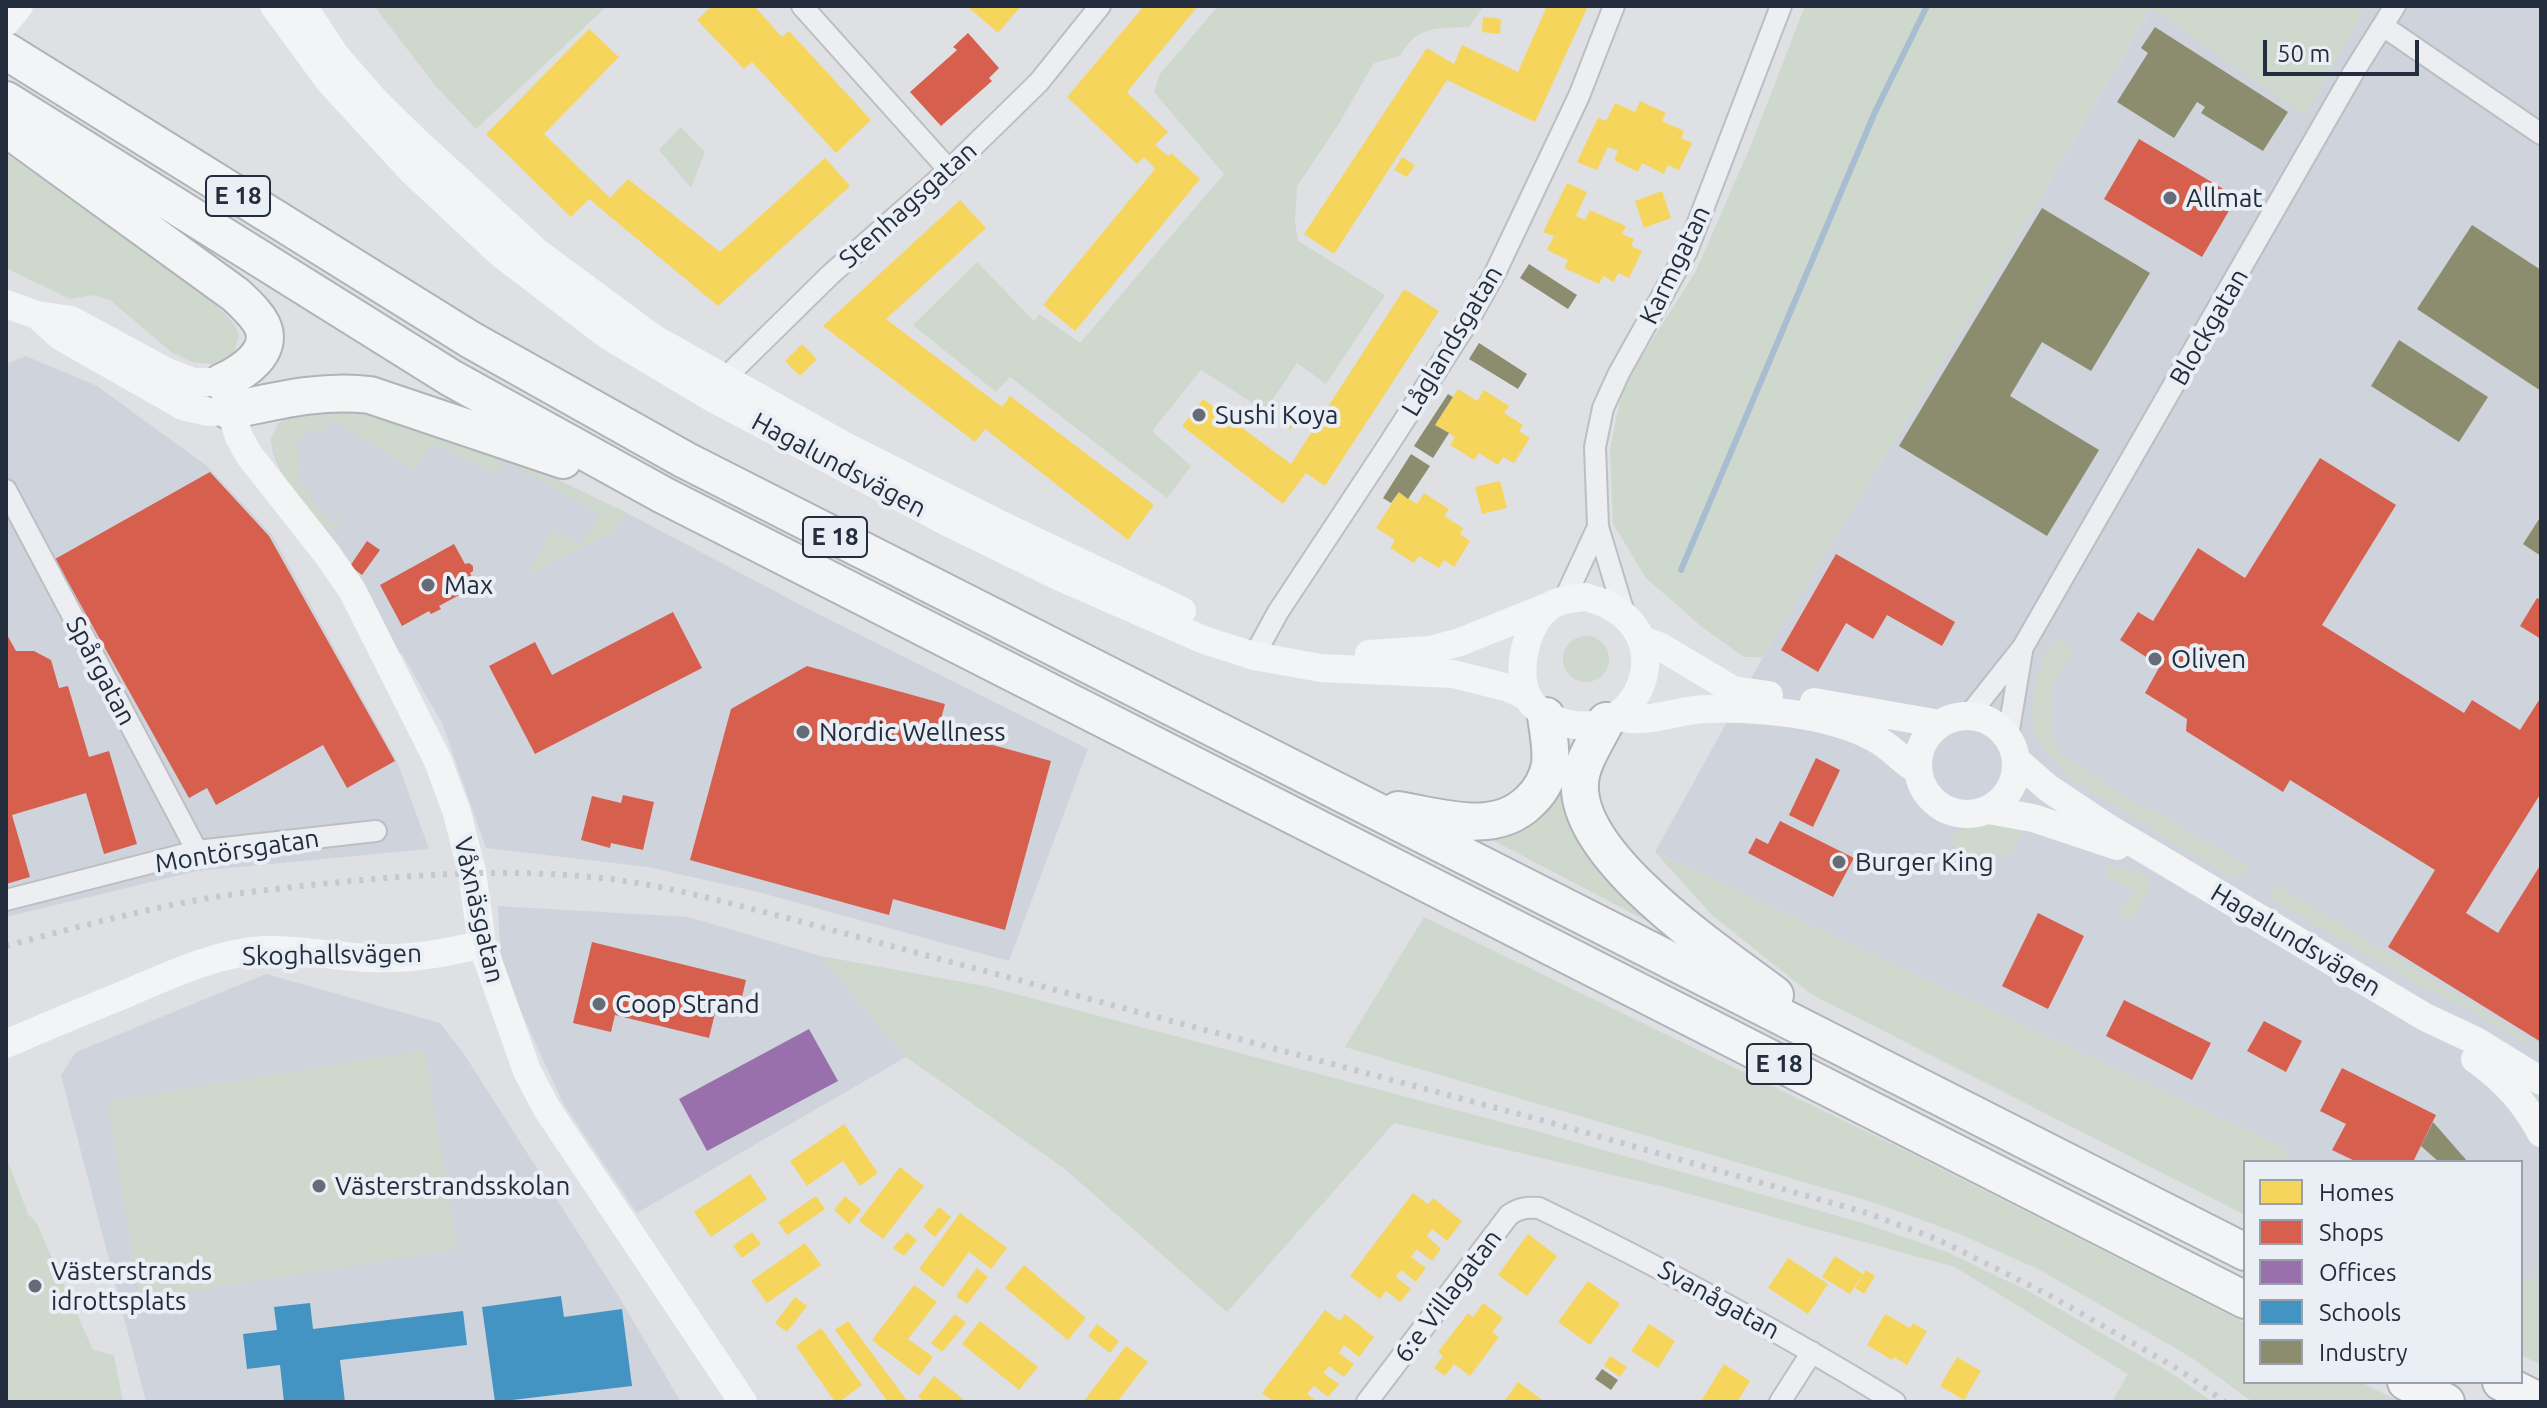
<!DOCTYPE html>
<html>
<head>
<meta charset="utf-8">
<style>
  body { margin:0 }
  #map { position:relative; width:2547px; height:1408px; overflow:hidden; background:#dee0e4; font-family:Ubuntu,sans-serif }
  canvas { display:block }
  .frame { position:absolute; inset:0; border:8px solid #242d3e; pointer-events:none }
  .legend { position:absolute; left:2243px; top:1160px; width:280px; height:224px; box-sizing:border-box; background:#eaeef5; border:2px solid #9ba1ac; margin:0; padding:10px 14px; list-style:none; font-size:24px; color:#242d3e }
  .legend li { display:flex; align-items:center; gap:16px; height:40px }
  .legend b { width:40px; border:2px solid #9ba1ac }
  .scale { position:absolute; left:2263px; top:40px; width:156px; height:36px; box-sizing:border-box; border:4px solid #242d3e; border-top:0; padding-left:10px; font-size:24px; line-height:28px; white-space:nowrap; color:#242d3e; -webkit-text-stroke:6px #eaeef5; paint-order:stroke }
</style>
</head>
<body>
<div id="map">
<canvas width="2547" height="1408"></canvas>
<div class="frame"></div>
<ul class="legend">
<li><b style="height:22px;background:#f6d55c"></b>Homes</li>
<li><b style="height:22px;background:#d6604d"></b>Shops</li>
<li><b style="height:22px;background:#9970ab"></b>Offices</li>
<li><b style="height:22px;background:#4393c3"></b>Schools</li>
<li><b style="height:22px;background:#8c8c6e"></b>Industry</li>
</ul>
<div class="scale">50 m</div>
</div>
<script>
const ctx = document.querySelector('canvas').getContext('2d');
ctx.lineJoin = 'round';
function fill(path, color) { ctx.fillStyle = color; ctx.fill(path, 'evenodd'); }
function trace(path, color, width, dash) { ctx.strokeStyle = color; ctx.lineWidth = width; ctx.lineCap = dash ? 'butt' : 'round'; ctx.setLineDash(dash || []); ctx.stroke(path); }
function write(font, color, halo, rows, align = 'center') {
  ctx.font = font + ' Ubuntu,sans-serif'; ctx.lineWidth = 8; ctx.setLineDash([]); ctx.textBaseline = 'middle'; ctx.strokeStyle = halo; ctx.fillStyle = color; for (const [text, x, y, turn = 0] of rows) {
    ctx.save(); ctx.translate(x, y); ctx.rotate((+turn || 0) * Math.PI / 180); ctx.textAlign = isNaN(turn) ? turn : align; if (halo) ctx.strokeText(text, 0, 0); ctx.fillText(text, 0, 0); ctx.restore();
  }
}
fill(new Path2D(`
  M2366,6H2541V1274L2531,1280L2521,1275V1162H2289L2284,1148L1655,852L1763,657L1993,278L2152,7L2305,115Z
  M26,356L97,386L207,466L272,535L397,761L429,849L197,871L6,917V364Z
  M372,410L548,475L625,512L816,613L1088,749L1009,961L754,891L648,867L486,848L442,723L402,654L395,652L279,468L273,454L271,439L278,424L286,418Z
  M498,906L688,917L821,956L906,1057L637,1213L563,1103L501,968Z
  M266,974L440,1023L464,1054L619,1297L681,1402H146L61,1075L76,1052Z`), '#cfd3db');
fill(new Path2D(`
  M374,6H607L476,129L434,84Z
  M1218,6H1484L1469,27C1437,28 1417,25 1400,56L1374,63L1338,125L1297,186L1295,221L1298,241L1385,295L1326,384L1297,363L1265,411L1201,370L1152,431L1191,466L1167,498L1010,377L996,392L913,325L977,262L1034,321L1039,314L1080,343L1224,174L1154,92L1160,74Z
  M1805,6H2366L2305,116L2151,8L1993,278L1763,657H1744L1702,627L1646,578L1613,524L1610,449L1623,386L1696,271L1751,145Z
  M681,127L705,152L691,188L659,150Z
  M6,152L212,302L232,321L239,334L234,354L226,361L212,364L192,362L171,352L110,300L93,295L70,299L6,268Z
  M355,407L510,459L625,512L617,530L528,575L551,529L580,545L600,515L504,459L495,474L434,443L414,469H410L332,419L320,437L308,428L295,444L298,447L300,474L297,477L329,524L341,517L344,518L329,535C305,505 278,478 271,439C284,406 325,410 355,407Z
  M1563 659a23 23 0 1 1 46 0a23 23 0 1 1-46 0Z
  M2057,637L2073,650L2052,685L2051,731L2059,752L2135,803L2168,818L2250,868L2241,877H2230L2075,782L2045,751L2034,734L2032,713L2036,682L2043,657Z
  M1558,779L1664,930L1485,836Z
  M1970,824L2018,825L2022,832L2011,855L1962,857L1955,849L1951,837Z
  M1655,852L2284,1148L2289,1162H2245V1215L1811,994L1712,915Z
  M2109,865L2147,875L2151,882L2144,902L2127,923L2119,917L2133,891L2104,876Z
  M2275,884L2520,1033L2541,1053L2466,1007L2421,987L2273,901L2270,893Z
  M1424,917L1902,1149L2245,1323V1382H2361L2400,1402H2253L2189,1356L2040,1270L1955,1232L1872,1202L1345,1047Z
  M821,956L989,987L1543,1133L1863,1223L1947,1252L2030,1292L2176,1376L2212,1402H2112L2128,1374L1955,1267L1668,1188L1394,1123L1227,1312L1065,1169L906,1057Z
  M425,1050L458,1249L140,1300L108,1101Z
  M6,1157L28,1214L36,1222L93,1350L114,1355L123,1402H6Z
  M2541,1274V1365L2521,1355V1275L2531,1280Z`), '#ced8cd');
fill(new Path2D(`
  M712,6H754L782,37L789,31L871,120L836,153L752,62L744,69L697,20Z
  M967,6H1021L998,33Z
  M1144,6H1198L1127,92L1168,132L1155,145L1168,156L1171,153L1200,179L1075,331L1043,305L1155,169L1144,157L1137,164L1067,97Z
  M1547,6H1588L1535,122L1447,80L1334,254L1304,234L1427,48L1454,64L1462,45L1518,72Z
  M1483,17L1501,19L1500,34L1482,32Z
  M589,29L619,57L544,134L610,198L628,179L720,252L825,158L850,186L718,306L589,199L571,217L486,134Z
  M1640,101L1666,113L1662,121L1684,131L1681,138L1692,143L1679,170L1668,165L1664,174L1642,163L1638,172L1614,160L1618,151L1608,147L1597,170L1577,162L1598,118L1606,121L1615,103L1635,112Z
  M1402,157L1415,165L1407,177L1394,170Z
  M1567,183L1587,192L1576,216L1585,220L1590,210L1626,226L1622,234L1634,239L1631,246L1642,251L1629,278L1618,273L1614,282L1603,276L1599,284L1564,268L1568,260L1547,250L1554,236L1543,232Z
  M1662,191L1671,218L1644,228L1635,201Z
  M960,200L986,228L886,319L1002,407L1010,396L1154,505L1128,540L985,429L975,442L823,326Z
  M1404,289L1439,311L1325,486L1306,473L1283,504L1182,426L1203,399L1291,464Z
  M802,344L817,359L800,376L785,361Z
  M1458,389L1477,401L1484,390L1509,406L1504,413L1523,425L1519,431L1530,438L1514,463L1503,457L1498,465L1479,453L1474,460L1450,445L1455,437L1435,425Z
  M1300,411L1305,423L1289,429L1285,417Z
  M1500,481L1507,508L1482,514L1475,487Z
  M1399,492L1417,504L1424,493L1449,509L1444,516L1463,528L1460,534L1470,541L1454,567L1444,560L1439,568L1419,556L1414,563L1390,548L1395,540L1376,528Z
  M844,1124L878,1173L860,1186L843,1161L807,1186L790,1161Z
  M900,1167L924,1186L883,1239L859,1221Z
  M750,1174L767,1199L711,1237L694,1212Z
  M1413,1193L1428,1204L1433,1198L1462,1221L1447,1241L1432,1229L1427,1236L1441,1249L1432,1261L1417,1249L1411,1257L1426,1268L1416,1282L1401,1270L1396,1277L1411,1289L1400,1302L1386,1291L1380,1299L1350,1276Z
  M816,1196L825,1209L787,1235L778,1222Z
  M845,1196L861,1210L849,1224L834,1210Z
  M939,1207L951,1217L935,1237L923,1227Z
  M960,1213L1007,1248L991,1269L969,1252L943,1287L919,1269Z
  M752,1232L761,1244L742,1258L733,1246Z
  M907,1232L917,1240L904,1256L893,1248Z
  M1528,1234L1557,1256L1527,1296L1498,1275Z
  M805,1243L821,1265L767,1303L751,1281Z
  M1835,1256L1863,1274L1850,1294L1822,1277Z
  M1788,1258L1828,1284L1808,1314L1768,1288Z
  M1024,1265L1086,1318L1068,1340L1005,1288Z
  M977,1268L988,1277L967,1304L956,1296Z
  M1866,1270L1875,1276L1864,1294L1855,1288Z
  M1588,1281L1620,1304L1590,1345L1558,1322Z
  M914,1285L937,1302L908,1339L933,1357L919,1376L872,1340Z
  M795,1297L807,1306L787,1332L775,1323Z
  M1483,1303L1503,1318L1492,1332L1499,1337L1470,1376L1454,1364L1445,1376L1434,1368L1443,1356L1438,1352L1468,1313L1473,1317Z
  M1325,1310L1340,1321L1345,1314L1374,1337L1359,1357L1344,1345L1339,1353L1354,1364L1344,1377L1329,1366L1323,1373L1339,1384L1328,1397L1314,1386L1307,1394L1318,1402H1274L1262,1393Z
  M955,1314L966,1323L942,1352L931,1343Z
  M1885,1314L1910,1328L1913,1323L1927,1331L1907,1365L1894,1357L1892,1360L1867,1345Z
  M848,1321L908,1402H888L835,1330Z
  M980,1321L1038,1367L1019,1390L962,1344Z
  M1097,1324L1119,1341L1110,1353L1088,1336Z
  M1649,1324L1675,1341L1658,1368L1631,1351Z
  M821,1328L862,1385L839,1402H835L796,1346Z
  M1126,1346L1148,1362L1117,1402H1083Z
  M1610,1356L1627,1367L1620,1377L1604,1366Z
  M1957,1357L1981,1371L1964,1400L1940,1386Z
  M1724,1364L1750,1381L1737,1402H1703L1701,1401Z
  M934,1376L967,1402H925L918,1397Z
  M1518,1382L1545,1402H1504Z`), '#f6d55c');
fill(new Path2D(`
  M968,33L999,68L989,78L992,81L941,126L910,92L957,50L953,47Z
  M2139,139L2237,197L2202,257L2104,199Z
  M2320,458L2396,505L2322,625L2464,713L2472,700L2520,730L2541,697V793L2466,913L2498,933L2541,864V1042L2388,947L2435,870L2290,780L2283,792L2186,731L2187,719L2145,693L2160,666L2120,640L2138,612L2153,621L2198,548L2245,578Z
  M210,472L269,536L395,761L347,788L323,745L216,805L207,788L189,798L55,559Z
  M367,541L380,550L362,575L350,566Z
  M454,544L465,564L469,563L473,566V571L470,573L476,586L439,606L441,609L431,614L429,611L402,626L380,585Z
  M1836,554L1955,622L1942,646L1887,615L1873,639L1846,623L1818,672L1781,650Z
  M2537,598L2541,600V639L2520,626Z
  M673,612L702,668L535,754L489,666L535,642L552,675Z
  M6,633L16,651H34L51,660L59,688L68,686L89,757L109,751L137,844L104,854L86,793L12,815L30,877L6,884Z
  M807,666L945,704L938,730L1051,761L1005,930L893,899L889,915L690,860L731,709Z
  M1816,758L1840,770L1813,827L1789,815Z
  M623,795L654,802L643,850L611,843L610,848L581,840L592,796L621,803Z
  M1780,821L1854,858L1833,897L1748,853L1756,838L1768,844Z
  M2038,913L2084,936L2048,1009L2002,986Z
  M592,942L746,980L738,1014L716,1009L709,1038L615,1015L611,1032L573,1023Z
  M2124,1000L2211,1043L2192,1080L2106,1036Z
  M2264,1021L2302,1041L2286,1072L2247,1051Z
  M2342,1068L2436,1115L2413,1162H2357L2332,1150L2346,1124L2320,1111Z`), '#d6604d');
fill(new Path2D(`
  M809,1029L838,1081L707,1151L679,1099Z`), '#9970ab');
fill(new Path2D(`
  M561,1296L564,1317L622,1309L632,1386L495,1402L482,1307Z
  M310,1303L313,1329L463,1311L467,1345L340,1360L345,1402H284L280,1365L247,1369L243,1334L277,1330L274,1307Z`), '#4393c3');
fill(new Path2D(`
  M2155,27L2288,112L2263,151L2201,113L2205,107L2197,102L2174,138L2117,102L2148,53L2141,48Z
  M2042,208L2150,273L2091,371L2042,342L2010,396L2099,450L2047,536L1899,446Z
  M2472,225L2541,270V391L2417,309Z
  M1529,264L1577,295L1568,309L1520,278Z
  M2399,340L2488,397L2459,442L2371,386Z
  M1479,343L1527,374L1518,389L1469,359Z
  M1448,394L1453,397L1435,425L1449,433L1433,458L1414,446Z
  M1411,454L1430,466L1408,499L1399,492L1391,503L1383,498Z
  M2541,516V556L2523,544Z
  M2433,1122L2468,1162H2439L2421,1146Z
  M1602,1369L1618,1380L1611,1390L1595,1379Z`), '#8c8c6e');
trace(new Path2D(`
  M1681,570L1875,112L1927,6`), '#a8bdd2', 6);
const street = new Path2D(`
  M802,6L949,170
  M2383,26L2541,134
  M717,386L831,274L949,170L1039,82L1100,6
  M6,490L197,851
  M1564,600L1598,527
  M1624,613L1598,527L1595,447L1603,408L1619,373L1687,251L1781,6
  M1254,656L1278,612L1387,447L1467,323L1495,273L1579,96L1614,6
  M1969,715L2023,647L2353,73L2395,6
  M2008,736L2022,651
  M6,900L197,851L376,831
  M1367,1402L1509,1215C1519,1208 1527,1207 1539,1208C1661,1267 1779,1331 1895,1402
  M1780,1402L1812,1352`);
const highway = new Path2D(`
  M6,51L471,340L685,460L2245,1252
  M6,100L451,378L663,495L2245,1300
  M6,128L236,295C245,304 256,313 262,325C275,352 242,373 222,382
  M229,411C276,401 322,389 370,395L563,460
  M1606,721C1597,740 1581,762 1580,783C1575,858 1721,954 1775,995
  M1398,810C1441,817 1494,836 1529,802C1540,792 1547,780 1550,765C1552,750 1548,731 1546,716
  M2406,1382L2446,1402
  M2501,1382L2541,1402`);
trace(street, '#bcbec2', 24);
trace(highway, '#b0b3b9', 40);
trace(street, '#edeef1', 20);
trace(new Path2D(`
  M274,6L330,82L412,171L501,254L607,335L709,396L953,525L1060,577L1204,640L1254,656L1321,668L1453,674L1509,688L1528,697
  M303,6L335,55L376,102L414,139L538,253L653,338L841,444L999,524L1182,611
  M6,22L19,6
  M6,304L37,315L71,320L167,372L193,382H222L239,437L249,455L327,554L352,590L438,761L457,813L472,872L482,944L527,1071L547,1109L743,1402
  M37,315L60,336L183,406L209,412L229,411
  M1585,597C1693,623 1639,756 1554,719C1544,715 1532,706 1527,696C1516,668 1526,624 1550,606C1560,599 1574,599 1585,597Z
  M1642,640L1661,647L1733,690L1769,695
  M1369,654L1430,650L1460,642L1552,605
  M1814,702L1940,724
  M1617,716C1645,726 1678,709 1707,709C1757,707 1830,714 1874,738C1891,746 1902,762 1918,770
  M1918 765a49 49 0 1 1 98 0a49 49 0 1 1-98 0Z
  M2016,760L2048,788L2105,826L2425,1017L2476,1041L2541,1081
  M1988,810L2033,818L2117,846
  M6,1044C47,1026 89,1009 130,992C172,974 217,953 264,950C298,949 333,956 367,958C406,960 444,954 482,944
  M2475,1059C2504,1080 2524,1101 2541,1133`), '#f2f4f5', 28);
trace(highway, '#f2f4f5', 36);
trace(new Path2D(`
  M6,946C84,925 162,904 242,893C290,887 338,882 386,878C461,872 535,870 610,879C669,886 728,903 787,918L1545,1121L1867,1213L1939,1240L2049,1295L2180,1370L2225,1402`), '#c6c8cc', 6, [4, 8]);
for (const [x, y, r, color] of [
  [2170,198,8,"#656c78"],
  [1199,415,8,"#656c78"],
  [428,585,8,"#656c78"],
  [2155,659,8,"#656c78"],
  [803,732,8,"#656c78"],
  [1839,862,8,"#656c78"],
  [599,1004,8,"#656c78"],
  [319,1186,8,"#656c78"],
  [35,1286,8,"#656c78"]
]) { const dot = new Path2D(); dot.arc(x, y, r, 0, 2 * Math.PI); ctx.fillStyle = color; ctx.fill(dot); trace(dot, '#eaeef5', 3); }
for (const [x, y, w] of [
  [238,196,64],
  [835,537,64],
  [1779,1064,64]
]) { const box = new Path2D(); box.roundRect(x - w / 2, y - 20, w, 40, 6); ctx.fillStyle = '#eaeef5'; ctx.fill(box); trace(box, '#242d3e', 2); }
write('bold 24px', '#242d3e', null, [
  ["E 18",238,196],
  ["E 18",835,537],
  ["E 18",1779,1064]
]);
write('26px', '#242d3e', '#eaeef5', [
  ["Allmat",2186,198],
  ["Sushi Koya",1215,415],
  ["Max",444,585],
  ["Oliven",2171,659],
  ["Nordic Wellness",819,732],
  ["Burger King",1855,862],
  ["Coop Strand",615,1004],
  ["Västerstrandsskolan",335,1186],
  ["Västerstrands",51,1271],
  ["idrottsplats",51,1301]
], 'left');
write('26px', '#242d3e', '#eaeef5', [
  ["Stenhagsgatan",908,205,-42],
  ["Karmgatan",1675,265,-64],
  ["Blockgatan",2209,327,-60],
  ["Låglandsgatan",1452,341,-59],
  ["Hagalundsvägen",839,465,28],
  ["Spårgatan",101,671,62],
  ["Montörsgatan",237,851,-9],
  ["Våxnäsgatan",479,910,77],
  ["Hagalundsvägen",2296,940,31],
  ["Skoghallsvägen",332,955,-1],
  ["6:e Villagatan",1448,1296,-53],
  ["Svanågatan",1719,1300,29]
]);
</script>
</body>
</html>
